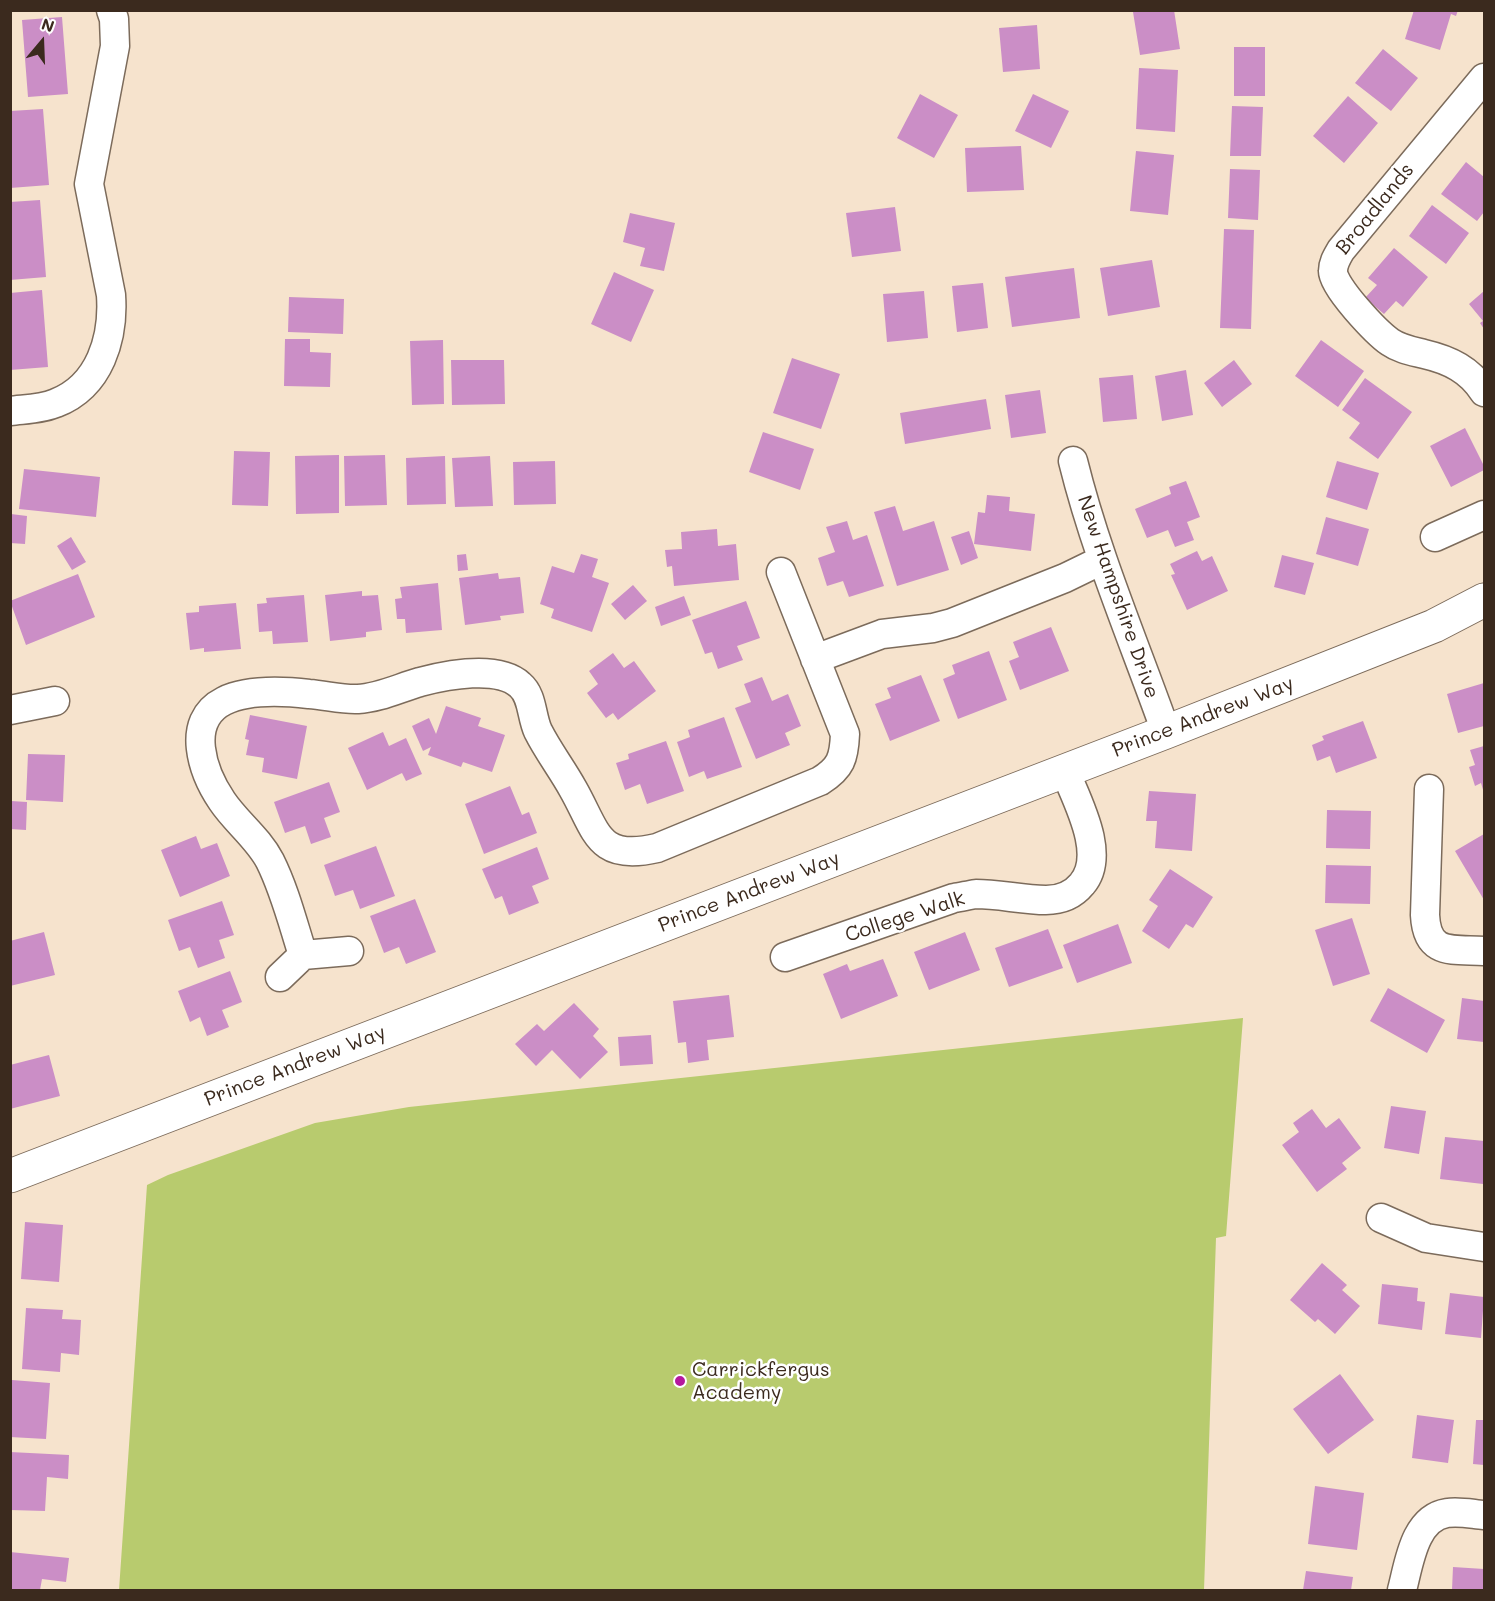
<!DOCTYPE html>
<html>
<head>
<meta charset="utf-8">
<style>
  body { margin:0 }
  #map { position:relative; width:1495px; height:1601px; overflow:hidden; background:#f6e3cd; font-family:Mali,sans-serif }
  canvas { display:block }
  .frame { position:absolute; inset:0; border:12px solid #3b2a1e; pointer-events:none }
  .north { position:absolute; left:12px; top:12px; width:60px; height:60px; -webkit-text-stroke:4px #fff; paint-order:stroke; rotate:19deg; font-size:16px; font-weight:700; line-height:24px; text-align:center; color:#3b2a1e }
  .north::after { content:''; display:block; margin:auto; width:21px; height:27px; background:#3b2a1e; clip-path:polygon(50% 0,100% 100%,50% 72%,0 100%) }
</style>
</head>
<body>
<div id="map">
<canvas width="1495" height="1601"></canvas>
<div class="frame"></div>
<div class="north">N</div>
</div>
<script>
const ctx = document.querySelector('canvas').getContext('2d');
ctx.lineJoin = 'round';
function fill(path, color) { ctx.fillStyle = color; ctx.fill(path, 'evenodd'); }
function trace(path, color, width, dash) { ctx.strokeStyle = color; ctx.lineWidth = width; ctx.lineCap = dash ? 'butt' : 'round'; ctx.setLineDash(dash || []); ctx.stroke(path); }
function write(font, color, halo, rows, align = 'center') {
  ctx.font = font + ' Mali,sans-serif'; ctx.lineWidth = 5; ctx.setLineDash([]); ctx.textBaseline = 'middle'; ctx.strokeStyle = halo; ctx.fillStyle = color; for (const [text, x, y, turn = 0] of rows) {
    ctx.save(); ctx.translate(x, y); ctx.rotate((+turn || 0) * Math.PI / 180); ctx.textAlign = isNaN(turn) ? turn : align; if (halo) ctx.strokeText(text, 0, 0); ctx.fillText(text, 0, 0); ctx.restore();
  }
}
fill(new Path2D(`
  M1243,1018L1226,1236L1216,1238L1204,1590H119L147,1185L168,1175L315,1123L409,1107Z`), '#b8cb6e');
fill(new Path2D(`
  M1143,10H1174L1180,49L1140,55L1133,12Z
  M1414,10H1458L1456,16L1451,14L1440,50L1405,39Z
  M62,17L68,94L28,97L22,20Z
  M1037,25L1040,69L1003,72L999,28Z
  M1234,47H1265V96H1234Z
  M1383,49L1418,78L1391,111L1355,83Z
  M1139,68L1178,70L1175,132L1136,129Z
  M920,94L958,115L934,158L897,138Z
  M1033,94L1069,111L1051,148L1015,131Z
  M1348,96L1378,123L1344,163L1313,136Z
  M1232,106L1263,107L1261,156H1230Z
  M43,109L49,185L10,188V111Z
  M1021,146L1024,190L967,192L965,148Z
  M1136,151L1174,155L1168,215L1130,211Z
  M1466,162L1484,177V212L1477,221L1441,194Z
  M1230,169L1260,170L1258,220L1228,218Z
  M40,200L46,277L10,280V202Z
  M1432,205L1469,233L1446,264L1409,236Z
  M895,207L901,251L852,257L846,213Z
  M630,213L675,223L664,271L640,266L645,248L623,242Z
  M1224,229L1254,230L1251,329L1220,328Z
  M1394,248L1428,277L1403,307L1396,301L1384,314L1365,298L1377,285L1368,278Z
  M1152,260L1160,307L1108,316L1100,268Z
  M1074,268L1080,318L1012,327L1005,277Z
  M614,272L654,290L631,342L591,324Z
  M983,283L988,328L957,332L952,286Z
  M42,290L48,367L10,370V293Z
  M924,291L928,338L887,342L883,294Z
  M1484,291V329L1480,323L1483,321L1469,304Z
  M289,297L344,299L343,334L288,332Z
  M285,339H310V352L331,353L330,387L284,386Z
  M443,340L444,404L412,405L410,341Z
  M1321,340L1364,371L1338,407L1295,376Z
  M792,358L840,374L821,429L773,413Z
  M451,360H504L505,404L452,405Z
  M1234,360L1252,384L1222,407L1204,383Z
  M1186,370L1193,415L1162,421L1155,376Z
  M1133,375L1137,419L1103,422L1099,378Z
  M1365,378L1412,412L1378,459L1349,438L1360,423L1342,410Z
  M1040,390L1046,433L1011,438L1005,395Z
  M986,399L991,429L905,444L900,413Z
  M1465,428L1484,466V470L1451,487L1430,446Z
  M763,432L814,449L800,490L749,472Z
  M234,451L270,452L268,506L232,505Z
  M339,455V513L296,514L295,456Z
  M385,455L387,505L345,506L344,456Z
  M445,456L446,504L407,505L406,458Z
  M490,456L493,506L455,507L452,458Z
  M555,461L556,504L514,505L513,462Z
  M1337,461L1379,473L1367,510L1326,497Z
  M24,469L100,477L96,517L19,509Z
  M1186,481L1200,517L1187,522L1194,540L1175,547L1168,530L1147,538L1135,509L1171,494L1169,487Z
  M987,495L1010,497L1009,511L1035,514L1031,551L974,544L978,512L985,513Z
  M895,506L903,531L934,521L949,570L897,586L874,512Z
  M11,514L27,516L25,544L10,543Z
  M1326,517L1369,529L1358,566L1316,554Z
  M847,521L853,540L867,535L884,586L849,597L843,581L827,586L818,558L835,552L826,527Z
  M717,529L718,546L736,544L739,580L674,586L672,566L667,567L665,550L682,549L681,532Z
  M969,531L978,558L961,565L951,537Z
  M71,537L86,562L72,570L57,546Z
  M1197,551L1202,561L1212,556L1228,591L1187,610L1171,575L1175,574L1170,564Z
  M466,554L468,570L458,571L457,555Z
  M581,554L598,559L592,577L609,583L592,632L551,618L554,609L540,604L552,566L574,573Z
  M1282,555L1314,563L1305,595L1274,587Z
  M498,573L499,579L520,577L524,613L500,616L501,620L465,625L459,578Z
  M78,574L95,617L26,645L10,601Z
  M438,583L442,630L406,633L405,619H397L395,599L402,598L400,587Z
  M633,585L647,601L625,620L611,604Z
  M362,591V596L378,595L382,630L366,632V637L330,641L325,595Z
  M304,595L308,642L273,644L272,631L259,632L257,604L267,603L266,598Z
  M684,596L691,615L661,626L655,607Z
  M746,601L760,638L737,646L743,660L718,669L712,652L705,654L692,620Z
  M236,603L241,649L204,652V648L190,650L186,613L199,612V606Z
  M1051,627L1069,671L1020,690L1009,661L1019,657L1013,642Z
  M989,651L1007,700L958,719L943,679L955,674L952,665Z
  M613,653L624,668L634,661L656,691L618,720L613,713L606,718L587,693L598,684L589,671Z
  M921,675L940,721L890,741L875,704L891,698L887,688Z
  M762,677L772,701L788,694L801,726L785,733L790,745L756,759L735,708L751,702L744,684Z
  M1484,683V726L1458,733L1447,694Z
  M446,706L481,718L478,726L505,735L492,772L463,762L461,767L428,755L431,747L423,751L412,726L429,718L436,734Z
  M250,715L307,726L297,779L262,772L264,758L246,755L249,740L245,739Z
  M724,717L742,767L707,779L704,771L689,777L677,742L690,737L688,730Z
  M1363,721L1377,758L1336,773L1330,756L1317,761L1312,745L1324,740L1322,736Z
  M383,732L389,746L406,738L422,774L406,781L402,773L367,790L348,748Z
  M666,741L684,791L647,804L640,784L625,790L616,763L629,759L628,754Z
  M1484,746V793L1481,783L1475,786L1469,767L1475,765L1470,750Z
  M28,754L65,755L63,802L26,800Z
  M329,782L340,812L324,818L331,837L311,844L305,826L285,833L274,802Z
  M510,786L522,815L529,812L537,833L484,854L465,804Z
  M1149,791L1196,794L1192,851L1155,848L1157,821H1146Z
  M11,801L27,802L26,830L10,829Z
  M1327,810L1371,811L1370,849L1326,848Z
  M1484,834V900L1455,851Z
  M196,836L201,849L217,843L230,876L180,897L161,850Z
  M376,846L395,896L360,909L353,890L335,896L324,865Z
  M537,847L549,879L532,886L539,903L509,915L502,896L495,899L482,869Z
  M1326,865L1371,866L1370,904L1325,903Z
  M1170,869L1213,897L1193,928L1186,924L1169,949L1142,931L1158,906L1149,900Z
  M415,899L436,952L406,964L399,947L384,953L370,916Z
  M222,901L234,935L219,940L225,958L198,968L190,947L179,951L168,920Z
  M1352,918L1370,974L1333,986L1315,930Z
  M1118,924L1132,963L1077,983L1063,945Z
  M1048,929L1063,968L1009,987L995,948Z
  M44,932L55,975L10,986V941Z
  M965,932L980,970L929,990L914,952Z
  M883,959L898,996L841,1019L823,974L847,964L850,971Z
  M230,971L242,1002L222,1010L229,1027L207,1036L200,1017L190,1022L178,991Z
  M1388,988L1445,1020L1427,1053L1370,1021Z
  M729,995L734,1037L707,1040L709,1060L688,1063L686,1042L678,1043L673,1001Z
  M1462,998L1484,1001V1042L1457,1039Z
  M574,1003L599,1029L593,1036L608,1052L580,1079L552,1050L536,1066L515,1044L537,1024L544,1031Z
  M651,1035L653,1064L620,1066L618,1037Z
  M49,1055L60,1096L10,1109V1065Z
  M1391,1106L1426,1111L1419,1154L1384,1148Z
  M1312,1109L1326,1128L1339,1118L1361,1148L1342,1163L1347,1169L1317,1192L1282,1145L1299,1132L1293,1123Z
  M1445,1137L1484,1141L1483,1184L1440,1179Z
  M25,1222L63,1225L59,1282L21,1279Z
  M1322,1263L1347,1285L1342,1290L1360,1306L1335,1334L1318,1319L1315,1322L1290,1300Z
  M1382,1284L1418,1288L1417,1301L1425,1302L1422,1330L1378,1324Z
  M1450,1293L1484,1297L1481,1338L1445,1334Z
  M26,1308L63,1310L62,1319L81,1320L79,1355L61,1353L60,1372L22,1369Z
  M1340,1374L1374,1420L1328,1454L1293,1409Z
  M12,1380L50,1383L46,1439L10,1437Z
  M1417,1415L1454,1420L1448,1463L1412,1458Z
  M1476,1420H1484V1465L1473,1464Z
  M10,1452L69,1455L68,1479L47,1477L45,1511L10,1510Z
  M1315,1486L1364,1493L1357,1550L1308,1544Z
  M10,1552L69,1558L66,1582L42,1579L40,1590H10Z
  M1453,1567L1484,1569V1590H1452Z
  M1306,1571L1353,1577L1351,1590H1303Z`), '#cb8ec6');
const minor = new Path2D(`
  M1484,78L1341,250C1337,257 1333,263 1333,271C1332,286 1377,333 1390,342C1400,349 1412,351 1424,354C1450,360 1470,370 1484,392
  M10,411C26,409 42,409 56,403C100,386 114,338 111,295L89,184L115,46L114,19L111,10
  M1073,461C1096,554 1134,642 1166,732
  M1435,537L1484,515
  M815,659L882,634L933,628L952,623L1065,578L1102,560
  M10,710L55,701
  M1429,789L1425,915C1427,956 1452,949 1484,951
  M303,955C293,924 285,891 270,861C258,838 236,822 222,801C203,773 184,721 224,701C248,689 283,691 309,694C325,695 343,700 358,699C379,698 399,688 420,682C447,675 498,665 520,685C533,696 531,716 538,731C548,751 562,769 573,789C597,831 597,862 657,848L820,781C841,768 844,758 845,734L781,572
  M785,957L954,898C961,897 969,895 976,894C999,894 1023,900 1046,900C1060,900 1073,895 1082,884C1107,855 1077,801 1065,771
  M280,977L303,955L349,951
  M1381,1218L1426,1238L1484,1247
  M1402,1590C1409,1564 1414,1518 1447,1513C1459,1511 1472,1514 1484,1515`);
const tertiary = new Path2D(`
  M10,1176L1166,732L1434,626L1484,600`);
trace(minor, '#7c6b5b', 31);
trace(tertiary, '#7c6b5b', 35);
trace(minor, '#fff', 28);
trace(tertiary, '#fff', 33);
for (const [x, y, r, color] of [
  [680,1381,6,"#b5179e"]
]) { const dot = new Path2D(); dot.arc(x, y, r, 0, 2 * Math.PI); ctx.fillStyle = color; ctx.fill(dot); trace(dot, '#fff', 2); }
write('20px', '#3b2a1e', '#fff', [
  ["Broadlands",1375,209,-51],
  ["New Hampshire Drive",1118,597,71],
  ["Prince Andrew Way",1203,717,-21],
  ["Prince Andrew Way",749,892,-21],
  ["College Walk",905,917,-18],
  ["Prince Andrew Way",295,1066,-21]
]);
write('20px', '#3b2a1e', '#fff', [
  ["Carrickfergus",692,1370],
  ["Academy",692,1393]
], 'left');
</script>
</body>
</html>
